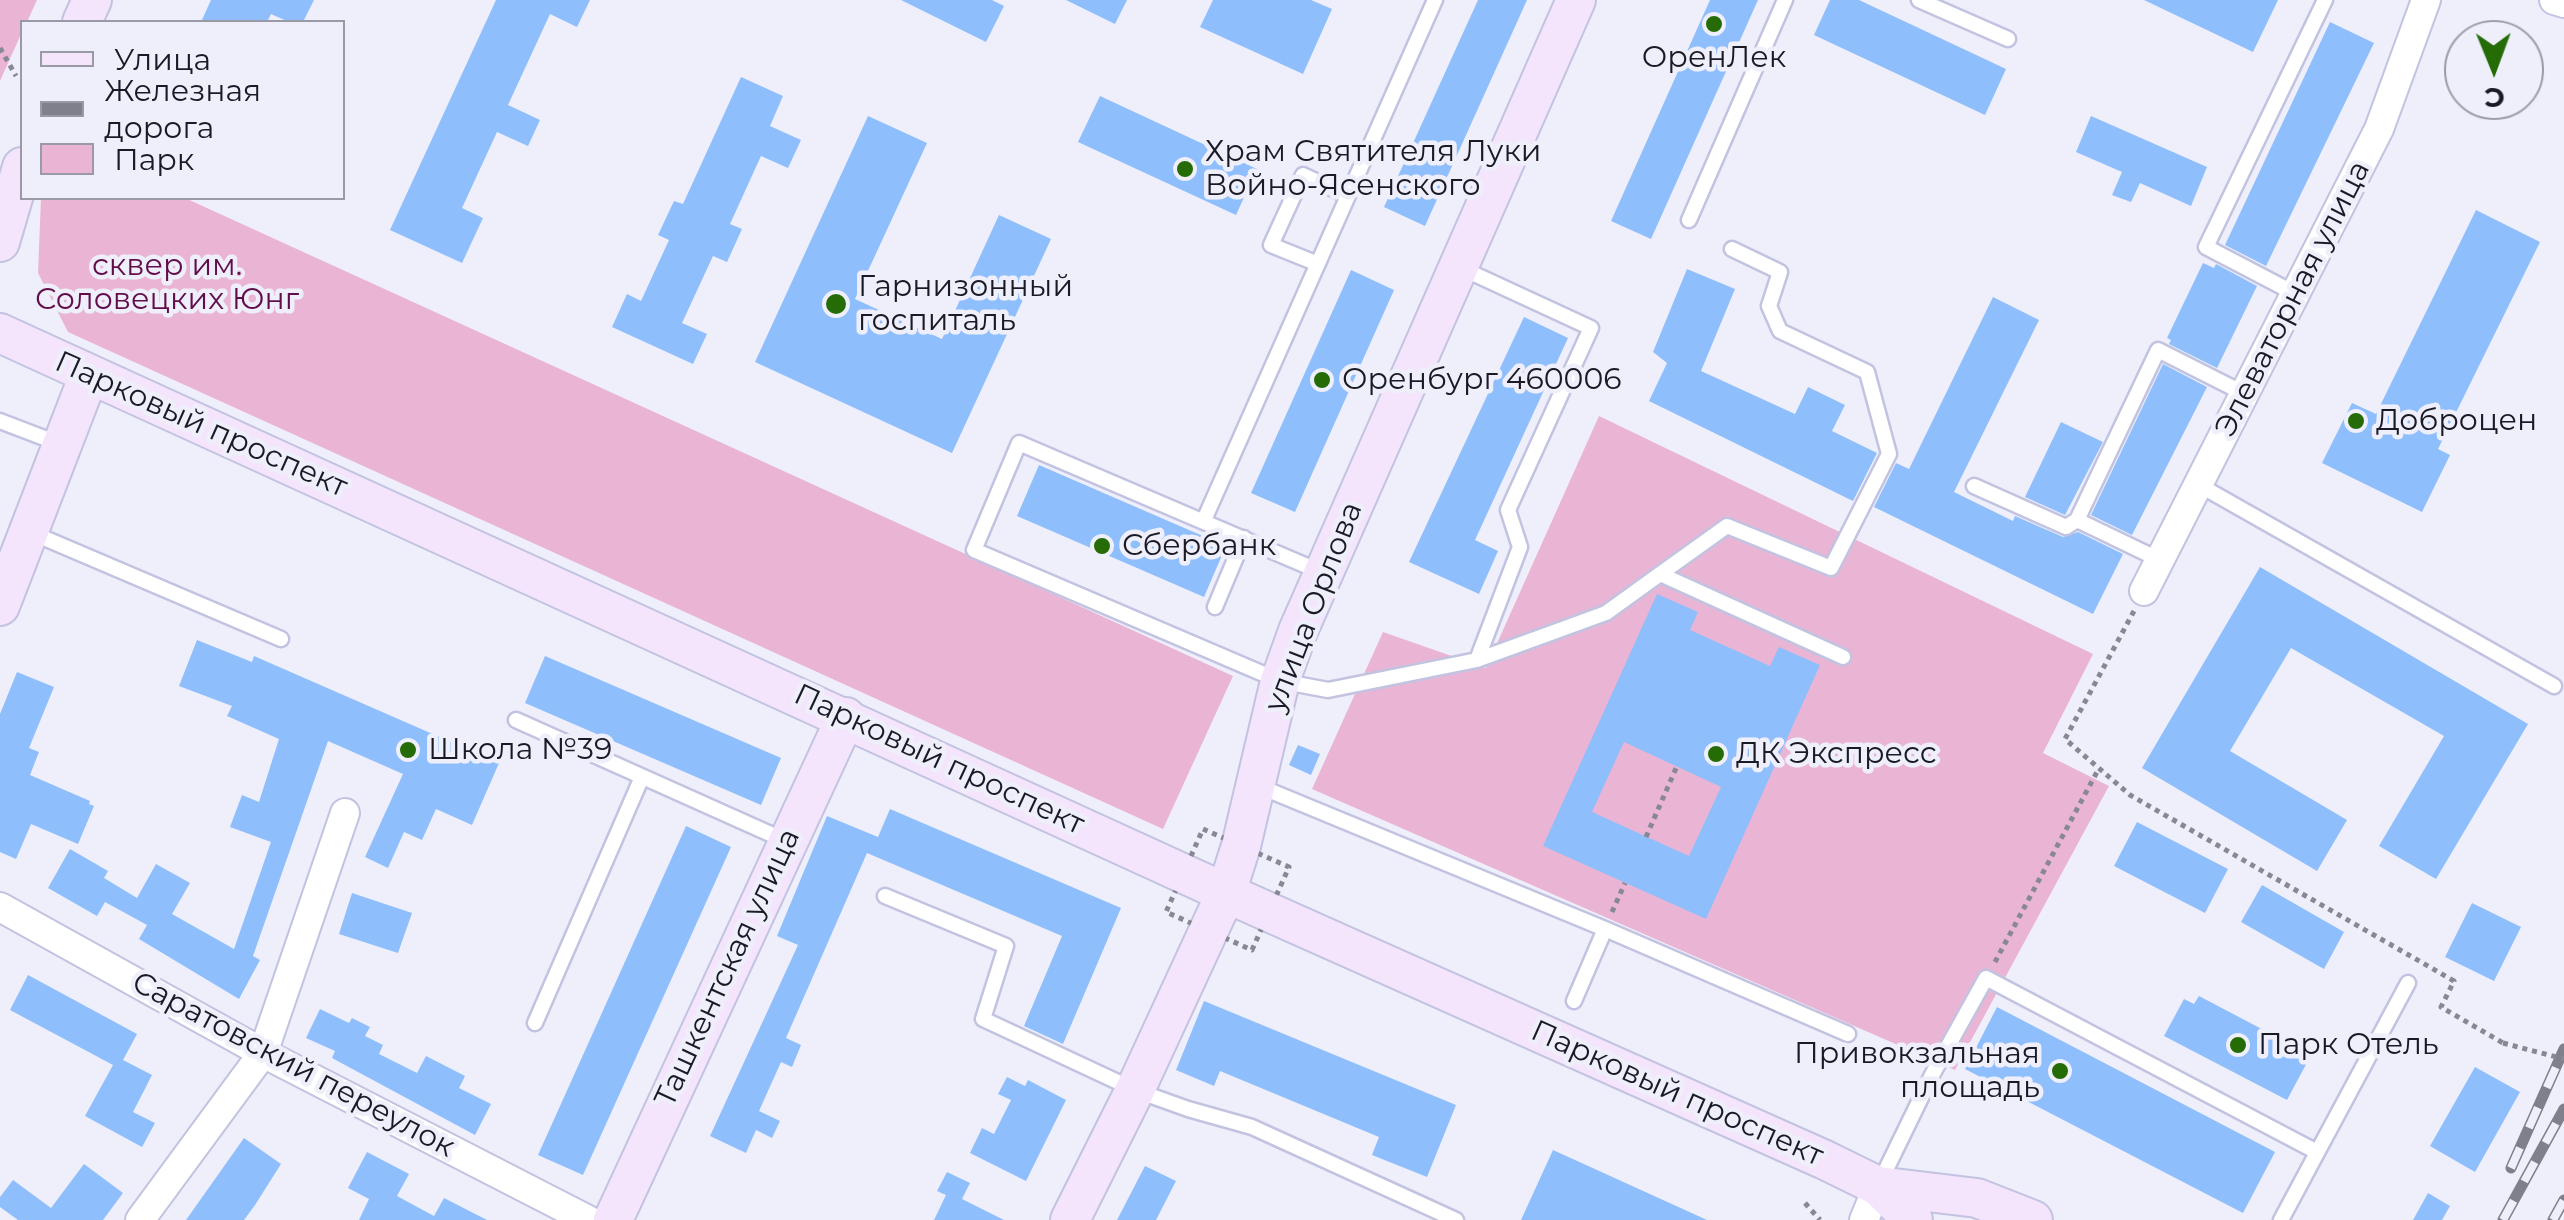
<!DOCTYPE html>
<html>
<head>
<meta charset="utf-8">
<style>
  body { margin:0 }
  #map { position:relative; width:2564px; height:1220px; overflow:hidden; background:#eeeffb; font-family:Montserrat,sans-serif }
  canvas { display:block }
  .legend { position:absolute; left:20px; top:20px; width:325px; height:180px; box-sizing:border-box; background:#eeeffb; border:2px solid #999aa5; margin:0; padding:12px 18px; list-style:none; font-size:30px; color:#1a1a25 }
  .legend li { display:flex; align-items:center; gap:20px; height:50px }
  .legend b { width:50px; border:2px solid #999aa5 }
  .north { position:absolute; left:2444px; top:20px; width:100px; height:100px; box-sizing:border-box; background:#eeeffb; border:2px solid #999aa5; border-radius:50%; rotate:179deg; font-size:28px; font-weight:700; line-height:40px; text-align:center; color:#1a1a25 }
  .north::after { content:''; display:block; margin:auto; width:35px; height:45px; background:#256b06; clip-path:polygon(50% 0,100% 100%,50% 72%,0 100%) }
</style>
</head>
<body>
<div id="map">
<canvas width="2564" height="1220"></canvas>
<ul class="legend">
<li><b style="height:12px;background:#f4e4fc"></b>Улица</li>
<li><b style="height:12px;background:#80808c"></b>Железная дорога</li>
<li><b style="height:28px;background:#eab5d4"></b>Парк</li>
</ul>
<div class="north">С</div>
</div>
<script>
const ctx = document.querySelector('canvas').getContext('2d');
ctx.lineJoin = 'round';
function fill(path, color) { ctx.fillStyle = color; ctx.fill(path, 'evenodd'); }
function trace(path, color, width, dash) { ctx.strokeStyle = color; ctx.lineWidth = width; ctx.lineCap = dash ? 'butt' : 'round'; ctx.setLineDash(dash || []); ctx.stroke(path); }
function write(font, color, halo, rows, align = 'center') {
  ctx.font = font + ' Montserrat,sans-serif'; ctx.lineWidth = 9; ctx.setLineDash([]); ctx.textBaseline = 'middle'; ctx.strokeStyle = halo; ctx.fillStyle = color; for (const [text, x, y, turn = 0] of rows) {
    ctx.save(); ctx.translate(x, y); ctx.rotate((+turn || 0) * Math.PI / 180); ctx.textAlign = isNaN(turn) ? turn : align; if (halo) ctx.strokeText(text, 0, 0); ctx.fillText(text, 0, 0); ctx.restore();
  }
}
fill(new Path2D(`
  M0,0H37L27,22H22V32L0,81Z
  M41,198H185L1233,676L1163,829L68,332L38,273Z
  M1599,416L2093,654L2043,753L2109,786L1955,1070L1312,789L1383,632L1486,668Z`), '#eab5d4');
fill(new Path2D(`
  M211,0H314L303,22H289L271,14L267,22H201Z
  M496,0H590L577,27L550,14L508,105L540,120L528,146L497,132L462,208L483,218L462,263L390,230Z
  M901,0H992L1004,6L986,42Z
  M1066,0H1127L1115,24Z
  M1213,0H1311L1332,9L1303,74L1200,27Z
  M1478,0H1527L1425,226L1384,207Z
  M1710,0H1758L1651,239L1611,221Z
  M1830,0H1859L2006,69L1985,115L1814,35Z
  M2144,0H2278L2253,52Z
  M2330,22L2374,43L2266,266L2225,245Z
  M741,77L783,96L770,126L801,140L788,168L761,156L730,224L742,229L727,262L713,256L682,323L707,334L693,364L612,327L627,294L641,301L669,240L658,235L674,201L683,204Z
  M1100,96L1257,169L1236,215L1078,142Z
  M868,116L927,143L855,299L942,339L999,215L1051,239L952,453L755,362Z
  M2091,116L2207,167L2191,206L2140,183L2131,202L2112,195L2122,172L2076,152Z
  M2476,210L2540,242L2438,449L2450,455L2422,512L2322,463L2352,403L2376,414Z
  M2203,263L2214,268L2216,264L2257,286L2217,368L2169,344L2171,340L2167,338Z
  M1687,269L1735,289L1701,371L1795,414L1808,387L1845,405L1832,431L1877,453L1853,501L1649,401L1667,363L1653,352Z
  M1351,270L1394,290L1295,512L1251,493Z
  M1993,297L2039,320L1954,492L2013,521L2015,516L2063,537L2078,532L2123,554L2093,614L1874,507L1896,463L1909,469Z
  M1524,317L1568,338L1475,540L1498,551L1479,594L1409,562Z
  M2163,364L2207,387L2132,535L2091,515Z
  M2061,422L2103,442L2065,515L2025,497Z
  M1039,465L1226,546L1204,597L1017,516Z
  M2260,567L2528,724L2436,879L2379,846L2444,736L2291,648L2230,751L2347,820L2317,871L2142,768Z
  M1657,594L1698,612L1690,630L1770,666L1779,647L1820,665L1706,919L1543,846ZM1624,742L1721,787L1689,856L1592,812Z
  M197,640L252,662L254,656L499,763L472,825L436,809L422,840L404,832L388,868L365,857L403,774L328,741L253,956L260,960L239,999L139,939L147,925L105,902L97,916L48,888L70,849L108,871L104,878L137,898L156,864L190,883L172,914L234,949L271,842L230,827L242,795L259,802L279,739L227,716L232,706L179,686Z
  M545,656L781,758L761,805L525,703Z
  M17,672L54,687L29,748L39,752L30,775L90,801L89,804L94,806L78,844L31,824L16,859L0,852V714Z
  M1298,745L1320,754L1311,775L1289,765Z
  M890,809L1121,908L1063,1044L1024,1026L1062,936L867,853L786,1038L801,1045L792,1067L781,1062L759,1111L780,1121L772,1138L756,1130L746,1153L710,1136L798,945L777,936L827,816L878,837Z
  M2137,822L2228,869L2205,913L2114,866Z
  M686,826L731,847L583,1175L538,1155Z
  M2262,885L2344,932L2324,969L2241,922Z
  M352,893L412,913L398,953L339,934Z
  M2472,903L2521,927L2494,981L2445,957Z
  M28,975L137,1034L123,1060L152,1075L133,1112L155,1123L142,1147L85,1116L113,1065L10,1010Z
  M2199,996L2311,1055L2287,1100L2164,1036L2184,999L2194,1004Z
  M1204,1001L1456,1105L1427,1177L1372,1155L1379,1137L1220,1071L1214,1086L1176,1070Z
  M1997,1007L2275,1152L2243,1213L1965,1069Z
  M320,1009L349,1023L352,1018L370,1027L365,1036L383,1045L379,1054L417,1073L426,1056L465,1076L459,1088L491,1104L475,1135L332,1058L335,1051L306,1038Z
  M2475,1067L2520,1092L2475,1172L2430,1146Z
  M1007,1077L1025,1086L1028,1080L1066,1100L1026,1181L970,1153L982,1128L994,1134L1011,1100L998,1094Z
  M244,1138L281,1164L255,1205L244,1220H186Z
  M1553,1150L1707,1220H1521Z
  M367,1152L409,1174L397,1196L434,1216L444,1198L487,1220H359L369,1199L348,1188Z
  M84,1164L123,1193L103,1220H18L0,1207V1197L13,1180L51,1208Z
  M1145,1166L1176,1181L1156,1220H1117Z
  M947,1172L970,1183L962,1199L1004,1220H934L946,1195L937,1191Z
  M2428,1193L2450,1206L2442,1220H2413Z`), '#8fbefc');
const lane = new Path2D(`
  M1919,0L2008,39
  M1689,220L1785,0
  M1318,264L1271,245L1303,175L1348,196
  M2296,294L2206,247L2325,0
  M0,421L60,444
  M2199,485L2554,686
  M1974,486L2066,527L2077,520L2160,560
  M1204,520L1435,0
  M2077,520L2158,350L2245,394
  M30,532L281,639
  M1321,572L1019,443L974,550L1280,681L1328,690L1477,660L1520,547L1508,510L1591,328L1459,267
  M1660,574L1727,526L1831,568L1889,454L1867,372L1780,331L1769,306L1780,272L1732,249
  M1215,607L1244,538
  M1477,660L1606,613L1660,574L1843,657
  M516,720L786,841
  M1256,785L1605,929L1848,1034
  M885,896L1006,946L983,1019L1135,1090L1188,1109L1252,1127L1456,1220
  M1574,1001L1605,929
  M535,1023L642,777
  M1880,1182L1932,1075L1986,978L2317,1152
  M2281,1220L2408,983`);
const street = new Path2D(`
  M2554,0L2564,3
  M2144,591L2379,129L2426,0
  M0,907L263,1053L588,1220
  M140,1220L263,1053L345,813
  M1864,1220L1878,1186`);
const secondary = new Path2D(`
  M82,22L92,0
  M0,242L22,167
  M0,333L1226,893L1825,1160L1878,1186L1913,1220
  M0,606L89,375
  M1878,1186L1977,1198L2033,1220
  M613,1220L846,717
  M1070,1220L1135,1090L1226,893L1241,846L1280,681L1298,631L1576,0`);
trace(lane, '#c2c3e0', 19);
trace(street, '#c2c3e0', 32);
trace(secondary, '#c2c3e0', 42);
trace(new Path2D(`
  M0,48L16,76
  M2134,611L2065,739L2130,795L2454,981L2441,1007L2503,1043
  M1203,829L1289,867L1252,950L1166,912Z
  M1646,837L1677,766
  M1612,912L1625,883
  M1995,962L2098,770
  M1805,1203L1820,1220`), '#888894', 5, [5, 5]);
trace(lane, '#fff', 14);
trace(street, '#fff', 28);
trace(secondary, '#f4e4fc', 38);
const rail = new Path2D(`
  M2511,1168L2564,1049
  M2503,1220L2564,1109
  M2553,1220L2564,1200`);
trace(rail, '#80808c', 11);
trace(rail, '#eeeffb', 8, [22]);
trace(new Path2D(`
  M2503,1043L2564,1059`), '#888894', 5, [5, 5]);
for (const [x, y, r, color] of [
  [1714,24,10,"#256b06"],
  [1185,169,10,"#256b06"],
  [836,304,12,"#256b06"],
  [1322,380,10,"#256b06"],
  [2356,421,10,"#256b06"],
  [1102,546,10,"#256b06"],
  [408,750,10,"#256b06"],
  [1716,754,10,"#256b06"],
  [2238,1045,10,"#256b06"],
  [2060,1071,10,"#256b06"]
]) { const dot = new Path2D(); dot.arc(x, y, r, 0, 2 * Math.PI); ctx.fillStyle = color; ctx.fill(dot); trace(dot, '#eeeffb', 4); }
write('30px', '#1a1a25', '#eeeffb', [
  ["ОренЛек",1714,58,"center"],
  ["Храм Святителя Луки",1205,152],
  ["Войно-Ясенского",1205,186],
  ["Гарнизонный",858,287],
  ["госпиталь",858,321],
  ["Оренбург 460006",1342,380],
  ["Доброцен",2376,421],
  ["Сбербанк",1122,546],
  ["Школа №39",428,750],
  ["ДК Экспресс",1736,754],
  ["Парк Отель",2258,1045],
  ["Привокзальная",2040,1054,"right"],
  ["площадь",2040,1088,"right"]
], 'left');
write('30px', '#620d4a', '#eeeffb', [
  ["сквер им.",167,266],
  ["Соловецких Юнг",167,300]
]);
write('30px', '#1a1a25', '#eeeffb', [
  ["Элеваторная улица",2293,299,-63],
  ["Парковый проспект",201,425,24],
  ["улица Орлова",1314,607,-69],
  ["Парковый проспект",939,760,25],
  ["Ташкентская улица",728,968,-65],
  ["Саратовский переулок",293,1065,28],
  ["Парковый проспект",1677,1094,24]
]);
</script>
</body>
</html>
